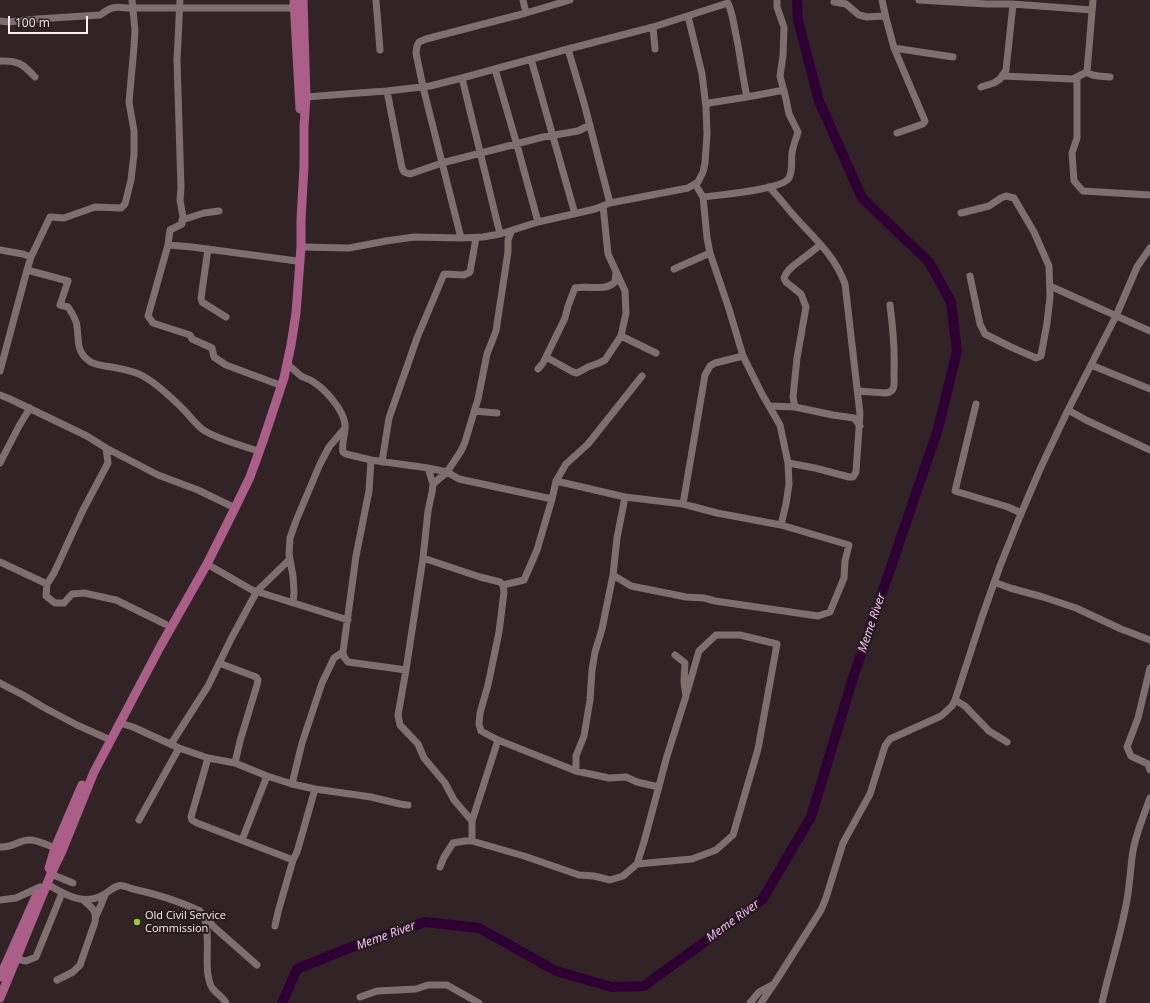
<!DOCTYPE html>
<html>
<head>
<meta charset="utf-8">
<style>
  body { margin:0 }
  #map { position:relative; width:1150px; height:1003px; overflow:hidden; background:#322426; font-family:"Open Sans",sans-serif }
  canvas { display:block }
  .scale { position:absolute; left:8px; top:16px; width:80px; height:18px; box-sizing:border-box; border:2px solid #faf0f1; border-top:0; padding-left:5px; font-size:12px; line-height:14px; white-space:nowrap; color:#faf0f1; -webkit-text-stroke:3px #281b1d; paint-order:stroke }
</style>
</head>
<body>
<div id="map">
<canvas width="1150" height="1003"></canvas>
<div class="scale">100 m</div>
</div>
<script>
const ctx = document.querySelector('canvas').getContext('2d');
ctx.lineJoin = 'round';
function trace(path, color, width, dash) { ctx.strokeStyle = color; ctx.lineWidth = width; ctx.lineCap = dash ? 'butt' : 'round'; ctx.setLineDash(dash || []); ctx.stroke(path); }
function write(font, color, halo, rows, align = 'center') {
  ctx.font = font + ' "Open Sans",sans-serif'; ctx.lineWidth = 4; ctx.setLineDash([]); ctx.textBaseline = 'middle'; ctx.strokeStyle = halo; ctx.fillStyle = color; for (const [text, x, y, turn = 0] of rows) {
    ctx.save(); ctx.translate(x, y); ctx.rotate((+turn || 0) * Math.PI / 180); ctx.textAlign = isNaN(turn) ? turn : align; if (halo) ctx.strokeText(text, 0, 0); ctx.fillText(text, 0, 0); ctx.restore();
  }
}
trace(new Path2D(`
  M282,1003L297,969L349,948L425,922L479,928L556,971L612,987L644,986L762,900L811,817L852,681L938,429L957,351L951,302L929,262L862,198L819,101L798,20L797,0`), '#2e0034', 10);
trace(new Path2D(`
  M376,0L380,50
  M523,0L526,13
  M882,0L886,18
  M919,0L987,4H1013L1092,10
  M1093,0L1087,72C1092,77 1103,76 1110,77
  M834,2L846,4L859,15L867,17L883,16L886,18L894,48L925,121L923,124L897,133
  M0,21L8,22L37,19L100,15C110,8 113,6 126,8H294
  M653,27L655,49
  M894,48L953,57
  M568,49L584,103L610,203
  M531,59L575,214
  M0,61C18,60 23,64 35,77
  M495,69L517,145L538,222
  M1003,76L1073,79L1087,72
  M462,78L500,234
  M1077,78V138L1072,153L1074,181L1083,191L1150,195
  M981,87L994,83L1000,79L1006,70L1013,4
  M387,91L402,168L404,172L410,174L442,163L543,137L578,131L590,125
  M302,99L306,97L358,93L387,91L430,86L462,78L568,49L653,27L728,3C732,12 733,20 735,30C740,52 742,75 747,97
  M706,105L709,103L747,97L784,90
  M695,184L703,197L707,238L710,253L729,309L743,356L762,394L780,425L788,463L789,484L786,504L781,525
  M769,187C779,197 787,208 796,218C815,239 835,256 845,284L860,414L856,472L853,477H849L815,468L788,463
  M703,197C718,195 782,190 789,178C793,170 791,161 792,153C793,146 796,139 798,132L789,114L786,99L780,76L783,56L784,27L777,7V0
  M961,213L989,206L1001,198L1006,196L1014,198L1034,232L1049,266L1050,297L1047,323L1041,356L1036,358L1011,347L985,334L980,324L970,276
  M182,220L204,213L219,211
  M461,238L423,87L416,53L417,46L419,42L426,39L526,13L570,0
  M168,245L170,230L182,224L183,217L180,200L181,188L177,60L180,0
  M301,247L349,248L386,241L414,237L461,238L483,237L500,234L538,222L595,209L610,203L688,188L698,182L703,172L705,163L707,134L706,107L702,74L688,16
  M208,249L201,298L202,302L226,317
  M0,250L23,254L31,257L27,270L0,371
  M31,257L50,217L64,218L95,207L121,208L125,204L131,180L134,154V131L129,102L134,47L135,30L132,0
  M674,269L710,253
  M27,270L68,281L60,305L68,307C72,313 77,320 77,327C79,339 76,351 88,360C92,364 99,365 105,366C117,368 132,370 143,376C156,383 174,400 185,411C190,417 196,424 202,429C214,438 240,445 255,450
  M1050,286L1150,331
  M621,336L656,353
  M546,357L573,372L577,373L588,367L599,363L605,360L621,336L626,313L625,291L608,254L603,206
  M287,364C291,367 296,372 301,376C304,378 309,379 312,381C325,389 343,409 345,424C346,434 341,443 343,452L346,454L371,460L428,468L447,472L459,479L552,499L556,481L566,464L588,444L642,376
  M1091,365L1150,389
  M538,369L543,363L565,318L568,306L575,288C588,285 605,292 615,282L616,272
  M277,384L226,365L214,357L212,348L192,339L190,335L153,323L148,316L168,245L192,247L297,261
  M858,391L885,393C889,393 891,392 893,389C895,384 894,378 894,373C895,350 893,328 890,305
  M0,395L10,399L87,436L106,448L158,475L198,490L231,506
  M976,404L955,491L1008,507L1021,513
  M769,406L795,407L833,415L854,418L860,426
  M795,407L793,397L797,358L806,307L801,294L786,282L784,278C787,269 795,265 802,259C808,255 814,250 820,245
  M1068,410L1086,420L1150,450
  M474,411L497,413
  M106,448L108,463L83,510L54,573L47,584L46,596L55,603H64L72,594L84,593L116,600L165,624
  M371,460L369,491L356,556L343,652L344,657L348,662L406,670
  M382,462L389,418L417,338L444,274L464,275L470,272L476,238
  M0,463L19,426L30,408
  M428,468L433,484L432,492L428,511L423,558L406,670L398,715L400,725L418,744L424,758L445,783L454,800L472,821
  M556,481L625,497L683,504L717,513L781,525L849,545L845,561L844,578L830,612L818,616L715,601L704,598L686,597L631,586L613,575
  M433,484L447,472L461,451L465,442L478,399L487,354L496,331L501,298L508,252V240L511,232
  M683,504L705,375L710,366L715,363L743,356
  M423,558L480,577L500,582L503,585L524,580L537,550L552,499
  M0,562L47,584
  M207,564L252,590L348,620
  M994,582L1010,588L1043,597L1076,608L1121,629L1150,640
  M503,585L504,592L499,632L488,685L480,713L479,724L481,731L498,740L576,771L609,778L626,777L637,782L659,787
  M293,603L294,592L293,576L289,554L290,538L296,521L320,464L329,447L345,428
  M219,663L256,677L258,680L257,685L240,741L235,763
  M1150,668L1138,718L1127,747L1131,756L1148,764L1150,770
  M0,683L23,695L43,707L77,725L106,738
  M955,700L965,706L989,731L1007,742
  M120,723L133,727L179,748L208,758L235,763L267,776L292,784L315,789L371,797L400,804L408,805
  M171,744L208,686L231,639L257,591L290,559
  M208,758L191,817L192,820L197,823L293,860L297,852L315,789
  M576,771V756L584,736L590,700L592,670L595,652L602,629L613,575L617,538L625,497
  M292,784L302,743L322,683L334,658L343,652
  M139,820L179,748
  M242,840L267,776
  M472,841V821L498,740
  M0,847C11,848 18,841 28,840C36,839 47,845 55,848
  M637,864L692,859L716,850L733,835L758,749L777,644L740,635H716L699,651L687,692
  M440,867L444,857L453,843L465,841H472L524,856L579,875L594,876L610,880L623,876L637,864L644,842L667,756L686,696L684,682L685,663L675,655
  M51,874L73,883
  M47,884C62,893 81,905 99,897C105,895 113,887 118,886C122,884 128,888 133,889C156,894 179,901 200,911C212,922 205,960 208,975C209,980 210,986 213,989C217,994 223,997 226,1003
  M0,900L16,898L40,887
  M96,916L101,905L105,895
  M205,917L215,928L257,965
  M275,926L278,912L293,860
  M16,959L26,961L36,957L62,893
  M57,980L73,972L80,965L95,922C97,910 91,907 83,900
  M360,997L377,991L416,989L428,985H447L479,1003
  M750,1003L759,992L772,985
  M761,1003L774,984L821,910L826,898L843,843L870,794L885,746L890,739L941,716L952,706L955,700L982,617L1000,566L1020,516L1041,467L1068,410L1116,316L1137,267L1150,248
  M1102,1003C1109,970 1120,938 1126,905C1130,887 1130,869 1133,851C1136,833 1144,815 1150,798`), '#806f71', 7);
trace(new Path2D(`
  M294,0L300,109
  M49,868L55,848L82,785
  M0,977L37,894
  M0,998L51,874L62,851L94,772L160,647L207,564L234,510L250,477L263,441L284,378L291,345L296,313L301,247V220L304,166V126L306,97L303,0`), '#ab5f88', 9);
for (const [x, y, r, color] of [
  [137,922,4,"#95cc3b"]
]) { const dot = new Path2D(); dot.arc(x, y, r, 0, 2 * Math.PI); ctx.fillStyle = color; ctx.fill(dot); trace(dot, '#281b1d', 1.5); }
write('11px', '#faf0f1', '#281b1d', [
  ["Old Civil Service",145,916],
  ["Commission",145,929]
], 'left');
write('italic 12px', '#fac6ff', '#281b1d', [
  ["Meme River",872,623,-71],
  ["Meme River",733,921,-36],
  ["Meme River",386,936,-20]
]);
</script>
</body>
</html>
